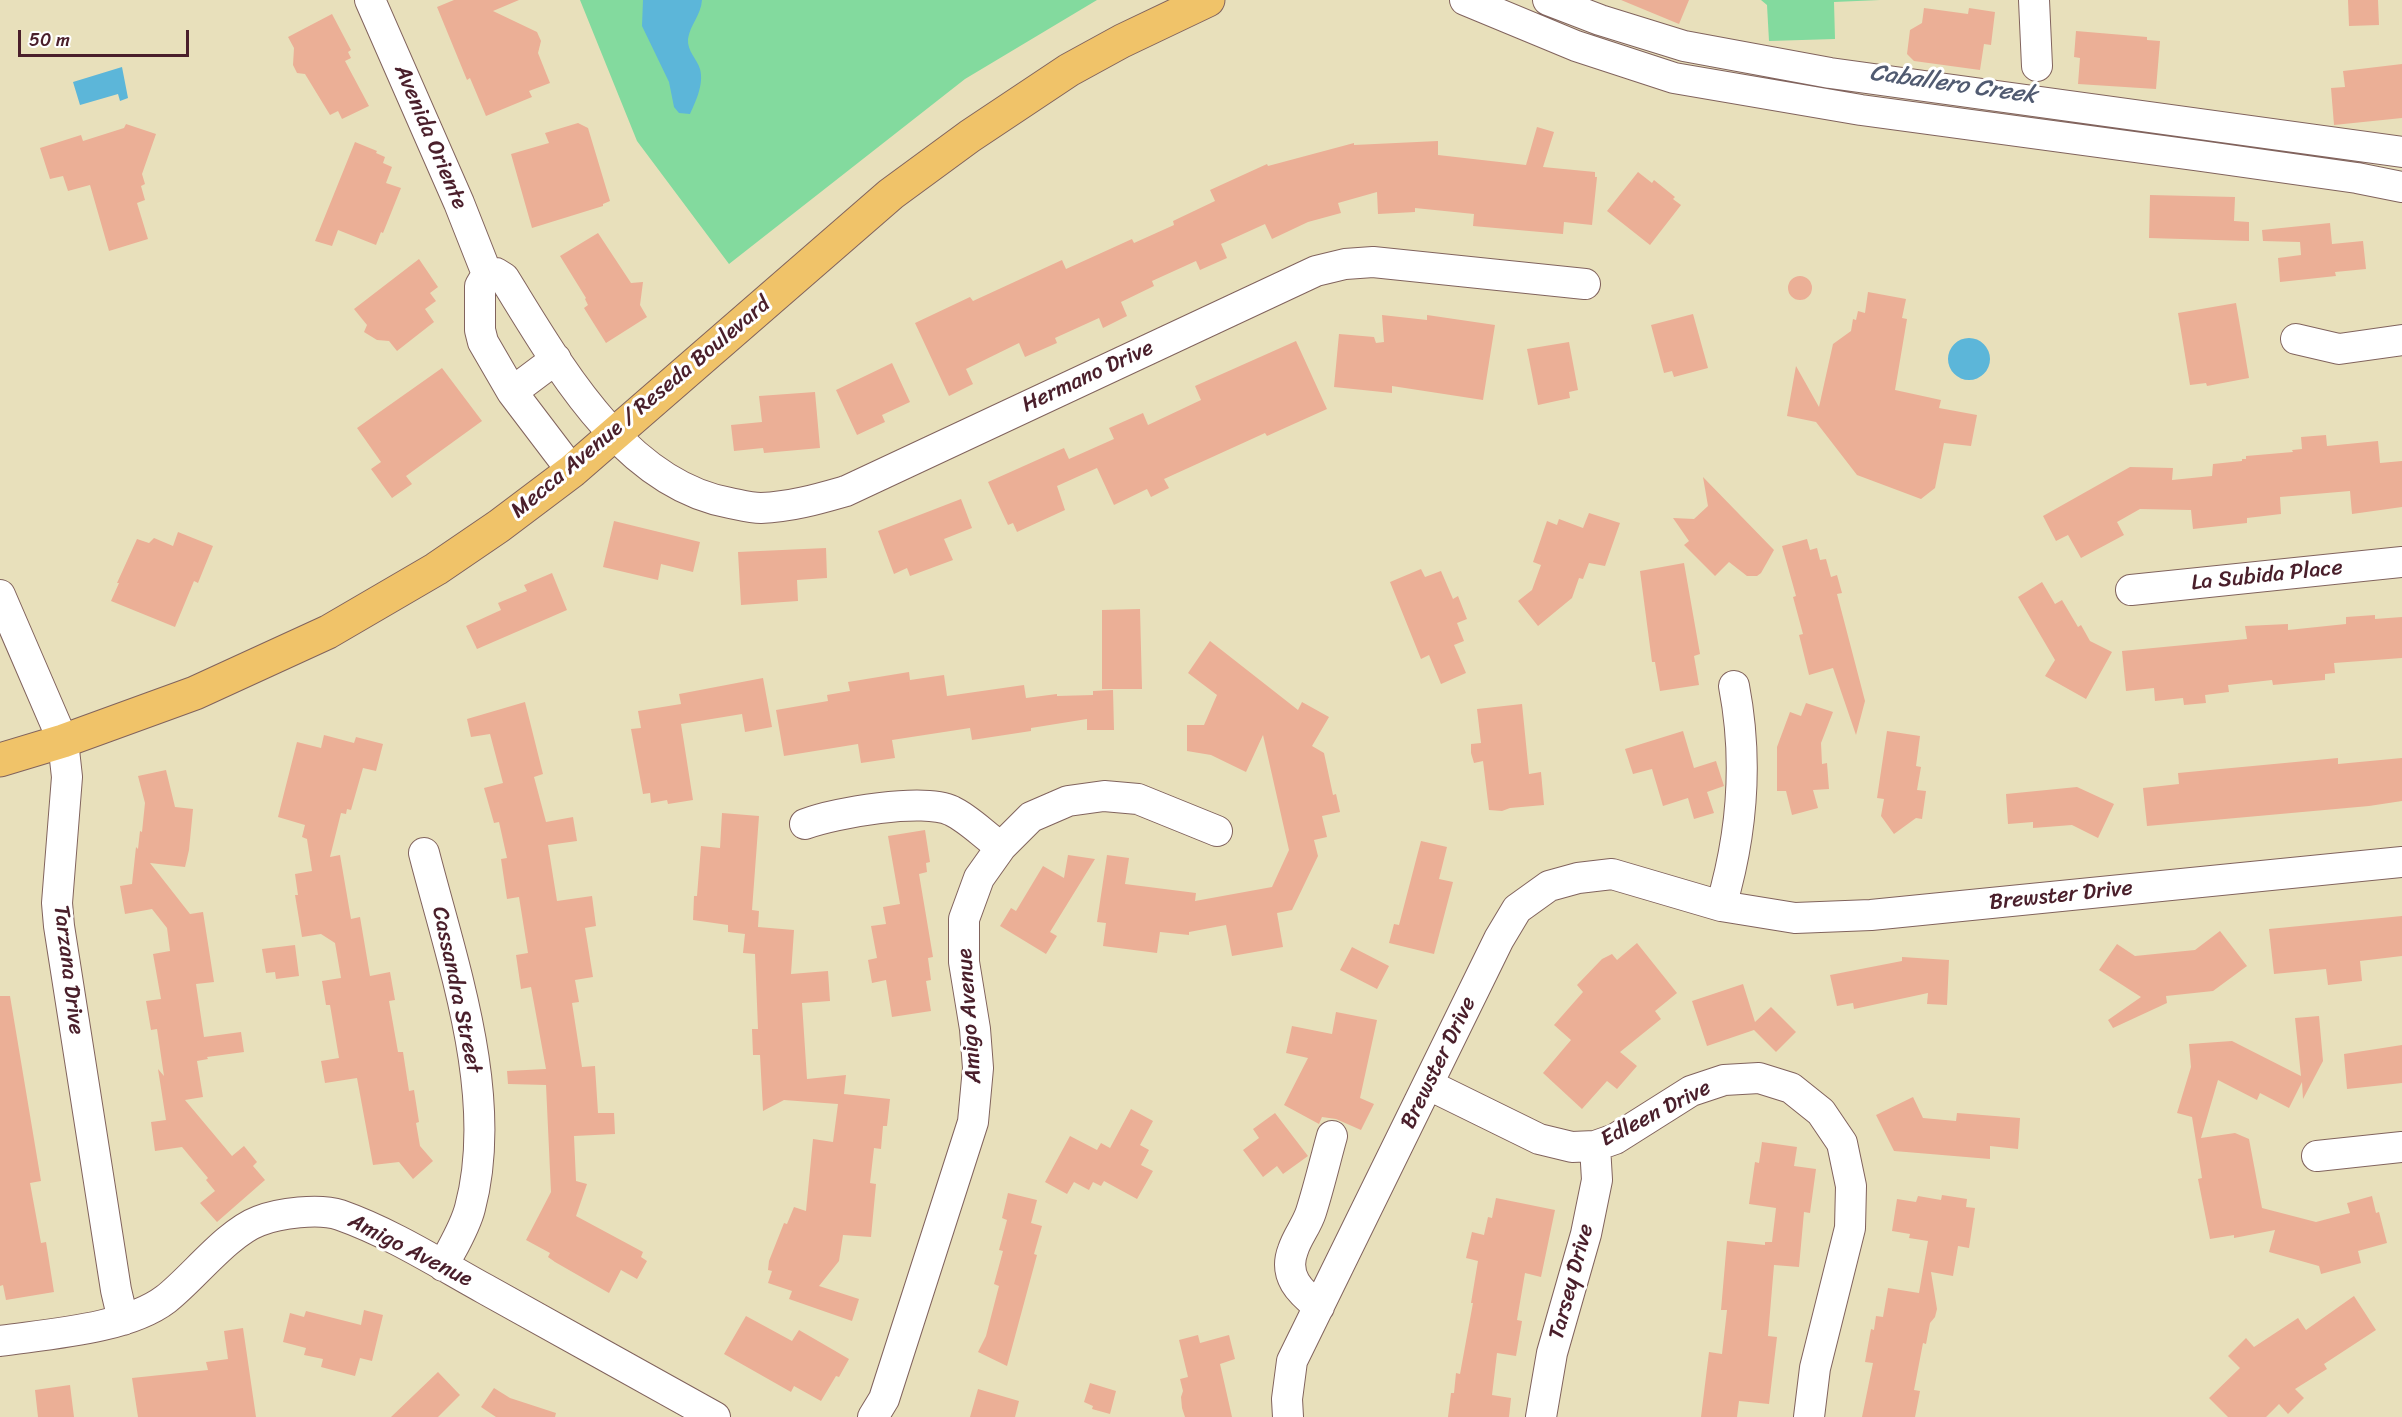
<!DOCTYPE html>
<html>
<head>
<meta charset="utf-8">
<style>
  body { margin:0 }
  #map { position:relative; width:2402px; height:1417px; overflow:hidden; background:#e8e0bb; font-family:Sriracha,sans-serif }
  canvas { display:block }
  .scale { position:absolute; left:18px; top:30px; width:171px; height:27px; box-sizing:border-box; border:3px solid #4a1f2b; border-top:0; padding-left:8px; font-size:18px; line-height:21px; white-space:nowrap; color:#4a1f2b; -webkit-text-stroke:4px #fff; paint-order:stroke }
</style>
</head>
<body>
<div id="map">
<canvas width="2402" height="1417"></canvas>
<div class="scale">50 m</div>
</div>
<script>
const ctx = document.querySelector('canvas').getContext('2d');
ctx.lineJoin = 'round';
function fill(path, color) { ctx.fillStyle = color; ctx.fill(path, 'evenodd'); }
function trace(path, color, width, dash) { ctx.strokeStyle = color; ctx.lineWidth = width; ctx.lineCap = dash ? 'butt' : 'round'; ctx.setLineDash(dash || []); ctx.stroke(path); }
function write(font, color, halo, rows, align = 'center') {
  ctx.font = font + ' Sriracha,sans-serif'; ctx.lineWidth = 6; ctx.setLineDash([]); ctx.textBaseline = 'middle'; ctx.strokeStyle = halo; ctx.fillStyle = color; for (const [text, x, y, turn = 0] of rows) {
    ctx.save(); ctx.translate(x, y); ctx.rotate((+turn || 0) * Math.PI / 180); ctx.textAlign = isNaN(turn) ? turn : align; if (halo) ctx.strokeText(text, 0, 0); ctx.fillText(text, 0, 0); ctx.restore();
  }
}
fill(new Path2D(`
  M580,0H1097L965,79L729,264L637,141Z
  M1761,0H1880L1834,2L1835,39L1769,41L1767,5Z`), '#83da9e');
fill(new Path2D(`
  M643,0H702C701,15 690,25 688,39C687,51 697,59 700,69C704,84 696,101 690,114L679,113L674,107L669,82L642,26Z
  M122,67L128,98L120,101L118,94L80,105L73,82Z
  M1948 359a21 21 0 1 1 42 0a21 21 0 1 1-42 0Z`), '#5cb6d9');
fill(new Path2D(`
  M454,0H519L493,11L537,32L541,41L538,53L550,83L529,91L532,97L486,116L470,78L467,80L437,7Z
  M1621,0H1689L1679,24Z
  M2348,0H2378L2379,25L2349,26Z
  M1924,8L1968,14L1969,8L1995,12L1991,45L1984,44L1980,70L1914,61L1907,54L1910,30L1922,23Z
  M332,14L351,50L348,52L351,58L345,61L369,106L342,119L338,111L330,115L305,74L297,73L293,65L294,48L288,37Z
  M2076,31L2147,37V40L2160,41L2156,89L2078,84L2080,58L2074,57Z
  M2402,64V118L2334,125L2331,88L2345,87L2343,71Z
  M578,123L588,128L610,201L603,204V206L532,228L511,154L549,143L545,133Z
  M126,124L156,134L142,174L145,184L141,186L145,200L137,203L148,239L109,251L90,185L68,191L63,176L50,179L40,148L81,135L83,141L124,128Z
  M1537,127L1554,132L1543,167L1595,172V177H1597L1592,225L1564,222L1563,234L1473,226L1474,214L1415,208V212L1378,214L1377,192L1338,203L1341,213L1308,222L1272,239L1265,224L1221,244L1227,258L1200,270L1196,261L1152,281L1154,286L1121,302L1127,316L1103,328L1099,318L1055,338L1057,343L1025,357L1019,343L966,369L973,384L949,396L915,323L970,297L973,301L1062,260L1066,269L1132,239L1134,243L1174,225L1173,221L1215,201L1210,190L1267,164L1268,166L1354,143V145L1438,141V155L1526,165Z
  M355,142L377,151L376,153L385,157L383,163L392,167L386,183L401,188L383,233L381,232L376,245L338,230L332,246L315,241Z
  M1638,172L1652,183L1654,180L1675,197L1673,199L1681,205L1650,245L1607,211Z
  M2150,195L2235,197L2234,221L2249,222V241L2149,238Z
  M2330,223L2332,244L2363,241L2366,269L2335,272L2336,276L2280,282L2278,258L2301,255L2300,242L2263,241L2262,230Z
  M598,233L631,283L643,282L640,305L647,317L606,343L584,308L588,305L585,299L586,298L560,256Z
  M419,259L438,287L430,293L436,301L425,309L434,322L397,351L389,341L377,340L364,332L367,325L354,309Z
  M1788 288a12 12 0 1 1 24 0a12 12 0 1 1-24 0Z
  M1868,292L1906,299L1902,318L1907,319L1895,390L1941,400L1939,408L1977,415L1971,446L1944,443L1935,488L1921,499L1857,475L1816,422L1787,416L1796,366L1819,407L1833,344L1851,331L1853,319L1856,320L1858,311L1865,313Z
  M2236,303L2249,378L2207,386L2206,383L2190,385L2178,313Z
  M1693,314L1708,368L1674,377L1672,371L1664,373L1651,325Z
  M1382,315L1427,320V315L1495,325L1483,400L1392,386V393L1334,387L1339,334L1374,337L1376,343L1384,342Z
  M1296,341L1327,409L1267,436L1265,433L1164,479L1169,488L1151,497L1147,489L1114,505L1097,468L1057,486L1065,510L1017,532L1013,523L1008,525L988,482L1064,448L1069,459L1114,439L1109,428L1143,413L1148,425L1201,400L1195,386Z
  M1569,342L1578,390L1569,392L1570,398L1538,405L1527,349Z
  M892,363L910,402L882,415L885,422L857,435L836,390Z
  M442,368L482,421L406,476L412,484L392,498L371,469L381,462L357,428Z
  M815,392L820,448L764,453L763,448L734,451L731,425L762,422L759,396Z
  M2326,435L2327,446L2378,441L2380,463L2402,461V507L2352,514L2350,491L2280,497L2281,514L2247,518V523L2193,529L2191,510L2140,509L2117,522L2124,535L2081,558L2068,535L2056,541L2043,516L2130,467L2173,468L2172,480L2212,476L2213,464L2242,461V459H2246V456L2293,452L2292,450L2302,449L2301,437Z
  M1703,477L1774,550L1761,573L1757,576H1747L1729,562L1715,576L1684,545L1689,541L1673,518L1694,519L1708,506Z
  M961,499L972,528L944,539L953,560L910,576L907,568L894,574L878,531Z
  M1589,513L1620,523L1605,566L1589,563L1583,579L1579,578L1572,598L1538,626L1518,601L1532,590L1541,565L1533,562L1547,521L1557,525L1559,519L1583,528Z
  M614,521L700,542L693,572L661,564L658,580L603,567Z
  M178,532L213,546L198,583L194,581L175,627L111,601L119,583H117L137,539L149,543L154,538L173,546Z
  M1807,539L1810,550L1817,548L1820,560L1826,559L1831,577L1837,575L1842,593L1837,594L1865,701L1856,735L1833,668L1809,675L1799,635L1803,634L1793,597L1796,596L1782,546Z
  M826,548L827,578L797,580L798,601L741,605L738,552Z
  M1684,563L1700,654L1694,656L1699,685L1660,691L1655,662H1652L1640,571Z
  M1421,569L1425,577L1441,571L1453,599L1458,596L1467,619L1457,623L1464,641L1454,645L1466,673L1441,684L1429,655L1421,659L1390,582Z
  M552,573L567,610L477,649L466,626L501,610L498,603L527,591L524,585Z
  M2042,582L2055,604L2062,600L2078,627L2081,625L2090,641L2112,652L2086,699L2045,676L2055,660L2018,597Z
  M1140,609L1142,689H1102V610Z
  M2375,615V619L2402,617V658L2334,663L2335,673L2325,674V680L2273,685L2272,680L2228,685L2229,692L2205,695L2206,703L2184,705L2183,698L2155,701L2154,688L2126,691L2122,651L2247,639L2245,626L2288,624V630L2346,624V617Z
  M1210,641L1298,710L1302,702L1329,717L1312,746L1324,753L1333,795L1336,794L1340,812L1322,816L1327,837L1314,840L1318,856L1292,910L1277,913L1283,947L1232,956L1226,925L1189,932V935L1160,932L1157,953L1103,946L1106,923L1097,922L1107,855L1129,858L1125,884L1196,893L1195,901L1272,887L1289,850L1263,735L1246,772L1211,755L1187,751V725H1204L1217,695L1188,673Z
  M909,672L910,680L944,675L947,696L1024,685L1026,698L1057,694V696L1093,695V691L1113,690L1114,730H1087V719L1031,728V731L972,740L970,728L892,740L895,758L861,763L858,744L784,756L776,710L828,701L827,695L850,691L848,682Z
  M763,678L772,727L745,732L742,714L681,724L693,800L668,804L667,800L651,803L650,793L643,794L631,729L641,728L638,711L681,704L679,694Z
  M525,702L543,774L534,777L546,822L573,817L577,841L548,845L557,901L592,896L596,926L585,928L593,977L575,980L579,1002L572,1003L582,1067L595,1066L598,1113H614L615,1134L574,1136L576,1181L587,1184L576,1216L643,1252L641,1257L647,1261L637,1279L621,1270L609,1293L555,1262L548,1257L550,1253L526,1240L551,1192L546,1085L508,1084L507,1071L546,1069L531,987L521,989L516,955L528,953L519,897L507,899L501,859L507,858L499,822L494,823L484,788L503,783L490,734L471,737L467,719Z
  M1806,703L1833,712L1821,743L1822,764L1827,763L1829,789L1813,790L1818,808L1792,815L1786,791H1777V747L1790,712L1801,716Z
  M1522,704L1529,774L1541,772L1544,805L1510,808L1502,811L1489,810L1483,761L1474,763L1471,753V744L1481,743L1477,709Z
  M1683,731L1694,768L1716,761L1724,786L1707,792L1714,813L1694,819L1688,798L1663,806L1652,769L1633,774L1625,749Z
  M1887,731L1920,736L1916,766L1921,767L1917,790L1926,791L1922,819L1916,818L1894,834L1881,816L1884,799L1877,798Z
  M324,735L354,743L356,737L383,744L376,771L363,768L351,810L347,809L346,814L341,813L330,857L340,855L351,919L360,917L370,976L390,972L395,1000L389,1001L398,1052H403L409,1091L414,1090L419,1122L416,1123L420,1146L433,1161L413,1179L399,1162L373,1165L357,1078L325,1083L321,1061L339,1058L330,1005H326L322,981L341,978L335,943L321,934L302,937L295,895H298L295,874L312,871L307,839L302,837L305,825L278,817L297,742L321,748Z
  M2338,758V764L2402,758V801L2369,806L2147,826L2143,788L2179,784L2178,773Z
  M166,770L175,807L193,809L189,850L185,867L150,863L190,914L203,912L214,982L196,984L204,1037L241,1032L244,1052L207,1057L208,1059L197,1061L203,1097L185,1100L232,1156L244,1146L257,1162L253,1166L265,1180L217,1222L200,1203L215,1191L206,1180L208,1178L182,1147L155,1151L151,1122L166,1120L158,1069L164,1076L157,1029L151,1030L146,1001L161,999L153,954L170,951L167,928L152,909L125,914L120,886L132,884L136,847L138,849L140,831L142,832L145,803L138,776Z
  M2077,787L2114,804L2098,838L2072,825L2033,828V822L2008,824L2006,794Z
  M722,813L759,816L752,910L759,911L758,927L794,930L791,974L828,971L830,1001L802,1003L807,1079L846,1075L844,1094L890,1099L887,1126H883L881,1149L874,1148L870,1183L876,1184L871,1237L843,1235L839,1261L819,1286L859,1299L852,1321L789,1299L792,1291L768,1283L772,1271L768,1270L769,1261L784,1223L787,1224L794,1207L806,1211L813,1139L833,1142L838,1104L784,1100L763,1111L760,1055H753L752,1029H758L755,954L743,953L745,934L728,932V925L693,920L694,896H697L701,846L720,848Z
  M925,830L930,862L926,863L927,872L919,874L933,957L928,958L931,980L926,981L931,1011L892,1017L886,980L872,983L868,960L877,958L871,926L886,924L883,907L900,904L888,836Z
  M1421,841L1447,847L1439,879L1453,882L1434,954L1389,943L1394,924L1399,925Z
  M1068,855L1095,859L1050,932L1057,936L1046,954L1000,926L1011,908L1016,911L1043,866L1064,878Z
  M2402,916V956L2360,961L2362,981L2328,985L2326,969L2274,974L2269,929Z
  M2220,931L2247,966L2213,991L2166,996L2167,1003L2113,1028L2108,1020L2141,997L2099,970L2117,944L2135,956L2195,950Z
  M1637,943L1677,993L1655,1011L1661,1019L1620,1052L1637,1066L1617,1089L1607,1081L1582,1109L1543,1073L1571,1040L1554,1025L1583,992L1577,985L1602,959L1612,954L1617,960Z
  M295,945L299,976L276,979L275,972L266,973L262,949Z
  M1352,947L1389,966L1377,989L1340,970Z
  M1902,957L1949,960L1947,1005L1927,1004L1928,993L1854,1009L1853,1003L1837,1006L1830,975L1902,961Z
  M1743,984L1755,1022L1771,1007L1796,1032L1776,1052L1754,1030L1707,1046L1692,1001Z
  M0,996H10L41,1181L30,1183L41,1243L46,1242L54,1292L6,1300L3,1285L0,1286Z
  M1336,1012L1377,1020L1360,1098L1374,1104L1361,1130L1336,1119L1322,1117L1319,1124L1284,1105L1308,1058L1286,1053L1292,1026L1332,1034Z
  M2319,1016L2323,1061L2303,1099L2302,1082L2289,1108L2260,1093L2257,1100L2218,1080L2201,1138L2235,1133L2249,1139L2262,1208L2316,1222L2350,1213L2347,1203L2372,1196L2376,1213L2379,1212L2387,1243L2358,1251L2361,1263L2321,1274L2319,1266L2269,1252L2275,1230L2234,1238V1235L2210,1239L2198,1179L2202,1178L2192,1117L2177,1113L2191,1067L2189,1044L2232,1041L2301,1076L2295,1018Z
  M2402,1045V1083L2347,1089L2344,1054Z
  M1913,1097L1923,1118L1956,1121L1957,1113L2020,1118L2018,1149L1990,1146V1159L1894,1151L1876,1115Z
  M1131,1109L1153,1121L1140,1145L1149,1150L1141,1165L1153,1171L1137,1199L1104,1181L1101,1186L1093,1182L1089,1190L1074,1182L1067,1194L1045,1182L1070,1136L1097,1150L1101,1143L1110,1148Z
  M1275,1113L1308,1156L1283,1174L1277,1166L1263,1177L1243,1150L1259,1138L1253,1129Z
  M1762,1142L1797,1147L1794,1166L1816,1169L1810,1213L1804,1212L1799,1267L1774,1265L1768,1336L1777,1337L1769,1404L1739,1401L1737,1417H1701L1709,1352L1722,1354L1727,1310H1721L1727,1241L1765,1245V1242H1772L1776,1208L1749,1204L1755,1162L1759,1163Z
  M1008,1193L1037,1200L1031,1223L1042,1226L1034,1254L1037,1255L1007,1366L978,1352L986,1336L999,1286L994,1284L1003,1251L999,1250L1007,1220L1002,1218Z
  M1942,1195L1967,1199L1966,1207L1975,1208L1969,1248L1958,1246L1953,1276L1931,1272L1937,1309L1935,1317L1930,1323L1926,1344L1923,1343L1914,1390L1920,1391L1915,1417H1862L1873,1363L1865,1362L1871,1329L1874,1330L1876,1316L1883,1317L1888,1288L1919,1293L1928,1241L1909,1238L1910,1234L1892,1231L1897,1199L1916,1202L1918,1196L1941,1200Z
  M1496,1198L1555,1210L1541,1277L1525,1273L1517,1320L1522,1321L1516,1356L1497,1353L1492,1395L1511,1398L1509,1417H1448L1451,1393H1454L1456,1373L1460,1374L1473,1303H1471L1478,1261L1466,1258L1472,1232L1484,1235L1488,1217L1492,1218Z
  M2354,1296L2376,1330L2324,1364L2327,1369L2295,1389L2304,1398L2288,1414L2279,1404L2266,1417H2228L2209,1398L2240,1368L2228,1356L2246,1338L2254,1347L2298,1318L2306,1330Z
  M364,1310L383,1315L372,1361L360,1358L355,1376L321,1367L323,1359L304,1355L306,1348L283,1342L290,1313L304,1317L306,1311L361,1325Z
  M746,1316L792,1341L799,1330L849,1359L839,1377L836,1376L821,1401L794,1386L791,1392L724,1354Z
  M243,1328L256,1417H138L132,1378L208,1370L206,1362L228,1359L224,1331Z
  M1198,1335L1200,1343L1229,1335L1235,1359L1220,1364L1232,1417H1185L1182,1408L1181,1397L1183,1391L1180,1379L1188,1377L1179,1340Z
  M438,1372L460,1395L438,1417H391Z
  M1090,1383L1116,1391L1110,1414L1092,1409L1093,1406L1084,1402Z
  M70,1385L74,1417H38L35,1390Z
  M494,1388L510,1398L556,1413L555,1417H496L481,1407Z
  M978,1389L1019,1401L1015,1417H970Z`), '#ebaf96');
const minor = new Path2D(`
  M370,0L459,203L487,274
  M1465,0L1576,46L1674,78L1861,110L2201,156L2357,178L2402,187
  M1548,0L1600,20L1684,46L1830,73L2402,152
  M2034,0L2037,66
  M487,274L496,273L504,278C557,363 623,484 730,503C740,505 751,508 761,508C791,507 818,499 846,491L1316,271L1345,264L1373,262L1585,284
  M487,274L480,286V330L483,342L512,392L572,471
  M2296,339L2339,349L2402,340
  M512,392L556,359
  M2131,590L2402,562
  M0,595L63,741L67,777L57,903L59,926L116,1290L123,1320
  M805,824C835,813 924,797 952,811C969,819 985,836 1001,847
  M424,853C452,962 500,1096 470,1208C465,1228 452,1248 443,1266
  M1721,906C1742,835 1748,759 1734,686
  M1429,1085L1539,1139L1572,1147L1595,1146L1615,1139L1691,1091L1724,1080L1759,1078L1791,1088L1821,1112L1842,1143L1851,1186L1850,1228L1815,1368L1809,1417
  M2317,1156L2402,1147
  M1319,1307C1300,1292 1283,1276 1293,1250C1297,1237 1307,1225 1311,1212C1319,1187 1325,1161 1332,1136
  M0,1341C48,1334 127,1329 166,1299C193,1278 227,1233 259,1221C279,1213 319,1208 340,1215C391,1233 438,1263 485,1289C562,1332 638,1374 715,1417
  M873,1417L884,1399L973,1122L978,1068L975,1029L964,962V919L979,878L1001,847L1031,817L1068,801L1104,796L1138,799L1217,831
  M1288,1417L1287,1399L1292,1361L1499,939L1517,909L1549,886L1578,878L1612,874L1721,906L1795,918L1871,915L2402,862
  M1541,1417L1552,1353L1586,1234L1597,1180L1595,1146`);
const major = new Path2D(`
  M0,760L63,741L195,693L328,632L436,569L499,526L572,471L891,194L970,136L1069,70L1122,41L1208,0`);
trace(minor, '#81635d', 32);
trace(major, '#81635d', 35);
trace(minor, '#fff', 30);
trace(major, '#f0c369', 33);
write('22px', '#4a1f2b', '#fff', [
  ["Avenida Oriente",430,137,67],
  ["Hermano Drive",1088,377,-25],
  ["Mecca Avenue / Reseda Boulevard",641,408,-40],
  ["La Subida Place",2267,576,-6],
  ["Brewster Drive",2061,896,-6],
  ["Tarzana Drive",68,970,83],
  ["Cassandra Street",456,990,78],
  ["Amigo Avenue",970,1016,-94],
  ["Brewster Drive",1439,1063,-64],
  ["Edleen Drive",1656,1114,-27],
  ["Amigo Avenue",410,1251,27],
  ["Tarsey Drive",1572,1282,-75]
]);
write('italic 24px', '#515b71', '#fff', [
  ["Caballero Creek",1953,85,8]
]);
</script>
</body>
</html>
